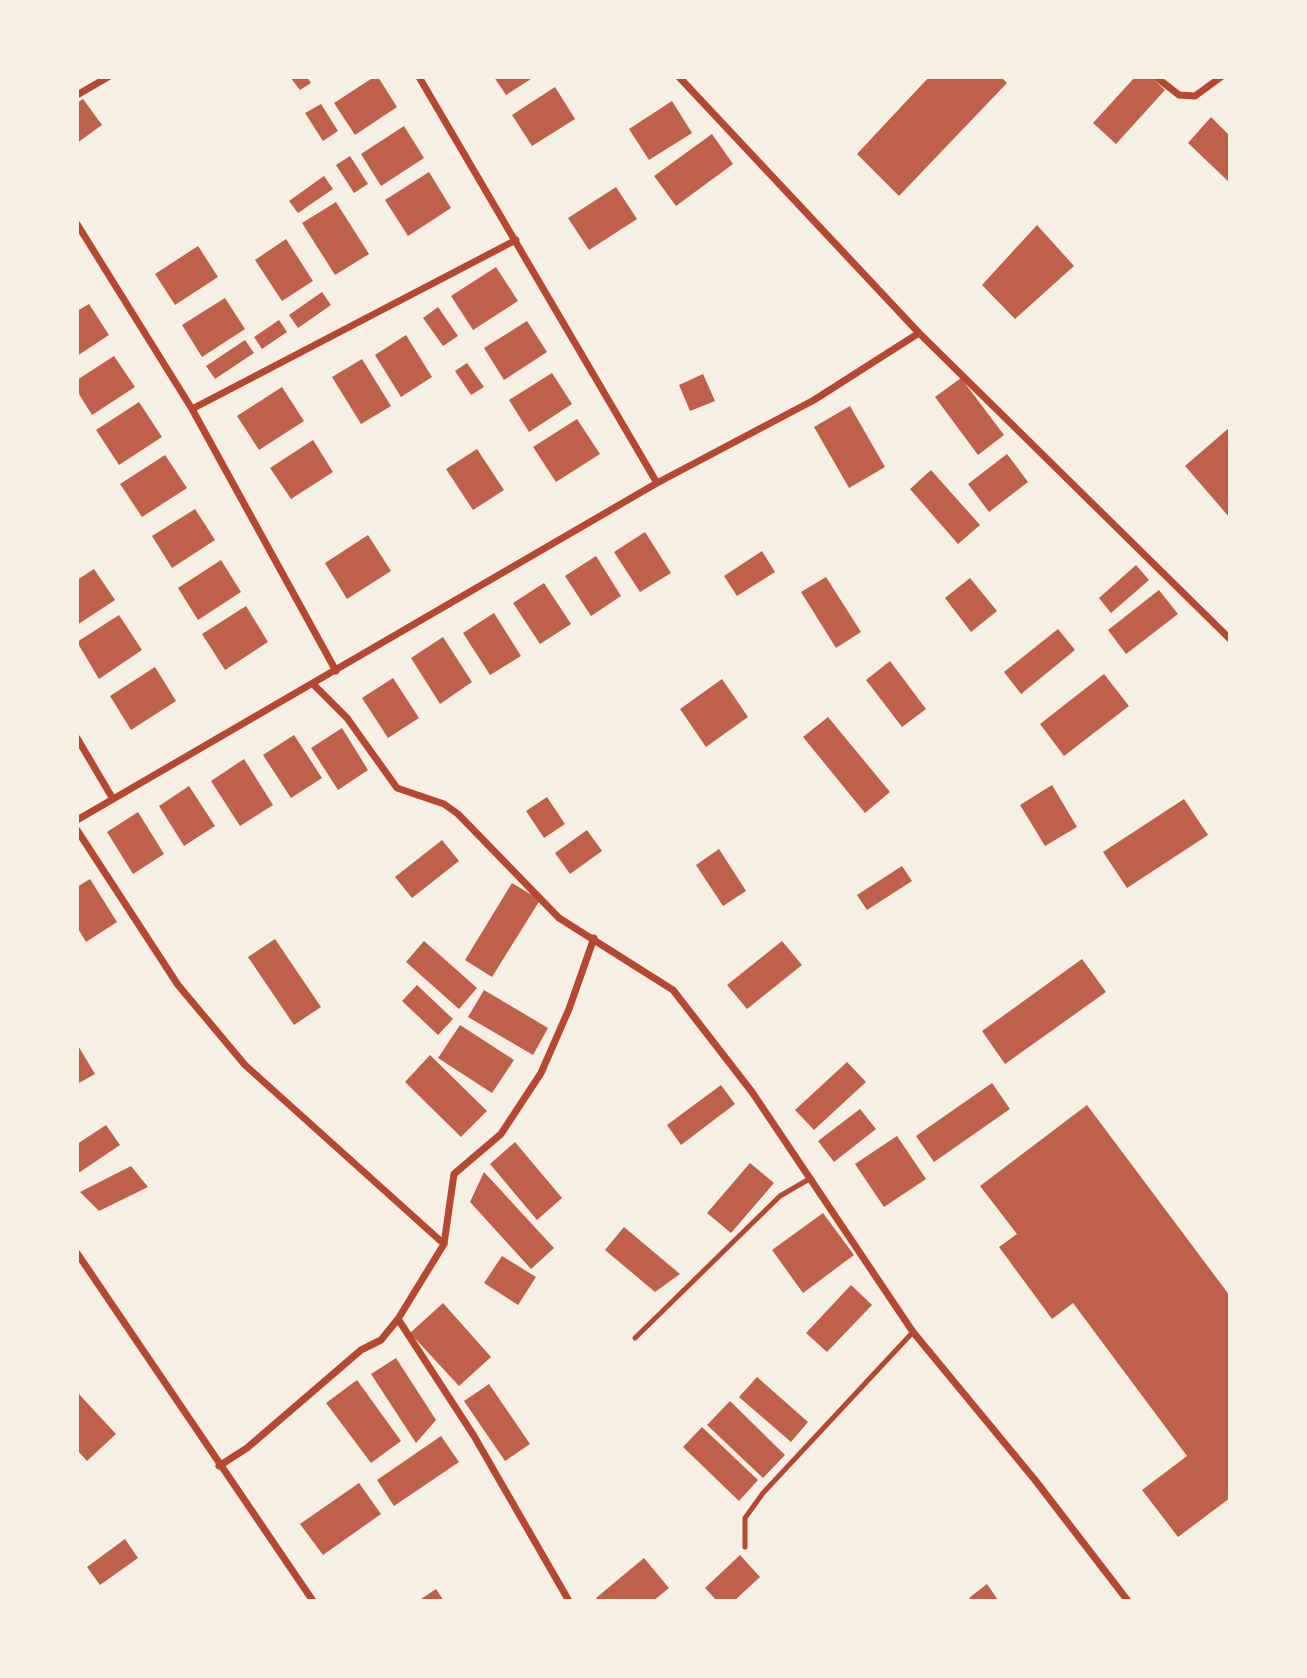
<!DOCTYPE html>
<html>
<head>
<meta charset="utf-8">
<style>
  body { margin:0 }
  #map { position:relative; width:1307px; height:1678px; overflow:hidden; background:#f6efe4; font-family:"Golos Text",sans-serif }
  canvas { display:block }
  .frame { position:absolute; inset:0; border:79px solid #f6efe4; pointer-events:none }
</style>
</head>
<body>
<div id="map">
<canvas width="1307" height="1678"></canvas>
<div class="frame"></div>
</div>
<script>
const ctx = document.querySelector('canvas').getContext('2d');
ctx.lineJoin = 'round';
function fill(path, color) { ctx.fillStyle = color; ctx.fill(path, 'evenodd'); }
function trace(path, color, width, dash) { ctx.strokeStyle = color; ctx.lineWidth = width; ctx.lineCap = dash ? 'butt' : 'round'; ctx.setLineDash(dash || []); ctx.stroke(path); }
fill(new Path2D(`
  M290,77H307L311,83L300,90Z
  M374,77H378L397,107L355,135L334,103Z
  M494,77H534L506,95Z
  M929,77H1001L1007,83L899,196L857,154Z
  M1135,77H1151L1165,90L1116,144L1093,123Z
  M555,87L575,119L532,146L512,115Z
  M83,99L102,125L77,143V103Z
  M672,101L692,133L649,160L629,129Z
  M321,104L338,131L323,141L305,113Z
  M1211,117L1230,136V183L1188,143Z
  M404,126L424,158L381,186L361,154Z
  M712,134L733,164L676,206L654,176Z
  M350,156L368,184L354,193L336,165Z
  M429,172L451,208L408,236L385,200Z
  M324,176L333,189L298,213L289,201Z
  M616,187L637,219L589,250L568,218Z
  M336,202L369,254L335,275L302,223Z
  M1037,225L1074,266L1015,319L982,285Z
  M286,239L313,281L282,301L255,260Z
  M198,246L218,277L175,305L155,274Z
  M496,267L518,301L473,330L451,296Z
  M322,292L331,305L298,328L289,315Z
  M225,298L245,329L202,357L182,325Z
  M89,304L109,335L77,356V311Z
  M438,307L458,336L443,346L423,318Z
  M279,320L287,332L262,349L254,337Z
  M527,321L547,352L504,380L484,348Z
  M406,335L432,377L401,397L375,355Z
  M245,340L254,353L215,379L206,366Z
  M114,356L135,387L92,415L77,391V380Z
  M362,359L391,406L361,424L332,377Z
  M467,363L484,387L471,395L455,371Z
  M552,373L572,404L529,432L509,400Z
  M703,374L715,401L690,411L679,385Z
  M961,378L1004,435L978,455L935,397Z
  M282,387L304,421L259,450L237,416Z
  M139,402L162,437L119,465L96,430Z
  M850,406L885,467L849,488L814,427Z
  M577,419L600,454L556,482L533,447Z
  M1230,427V518L1185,466Z
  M313,440L333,472L291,499L270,468Z
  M477,449L504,490L473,510L446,469Z
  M1007,454L1028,482L989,512L968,484Z
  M165,455L187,488L142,517L120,484Z
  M931,470L980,525L958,544L910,489Z
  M195,509L215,540L172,568L152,536Z
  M645,532L671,573L640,592L614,552Z
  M368,535L391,571L347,599L325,563Z
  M762,551L775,572L737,596L724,576Z
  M596,556L621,596L591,616L565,576Z
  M221,560L241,592L198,620L178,588Z
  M1136,565L1149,580L1111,613L1099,598Z
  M94,569L115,600L77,625V580Z
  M826,577L861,632L836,648L801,592Z
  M970,578L997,611L971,632L945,598Z
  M544,583L571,624L540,644L513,603Z
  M1159,590L1178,614L1126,654L1108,630Z
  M246,606L268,642L225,670L202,634Z
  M494,613L521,656L490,675L463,633Z
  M119,615L142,650L99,679L77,642Z
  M1058,629L1075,650L1021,694L1004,672Z
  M443,637L472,682L440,704L411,658Z
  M890,661L926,709L902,727L866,680Z
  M155,667L176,701L131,730L110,696Z
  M1104,674L1129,706L1064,756L1040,724Z
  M393,678L419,718L388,738L362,698Z
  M722,679L748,717L706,747L680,709Z
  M828,717L890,792L865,813L803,737Z
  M342,728L368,770L338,790L311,748Z
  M294,735L322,778L291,798L263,755Z
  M244,759L273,805L240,826L211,781Z
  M1052,785L1077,827L1045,846L1020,805Z
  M189,786L215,826L184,846L159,806Z
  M547,797L565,824L544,838L526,811Z
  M1184,799L1208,835L1127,888L1103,852Z
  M138,812L164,854L133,874L107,832Z
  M587,830L602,851L570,874L555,853Z
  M442,840L459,861L412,898L395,877Z
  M719,849L746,891L723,906L696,865Z
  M902,866L912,881L867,910L857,895Z
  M90,879L117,922L86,942L77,927V887Z
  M512,883L540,900L492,977L465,960Z
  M275,939L321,1007L294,1025L248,957Z
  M424,941L477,988L459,1009L406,962Z
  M782,941L802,965L747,1009L727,985Z
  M1082,959L1106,992L1005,1064L982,1031Z
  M417,985L453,1019L438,1035L402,1001Z
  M484,990L548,1028L533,1055L468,1017Z
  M460,1025L514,1060L492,1093L438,1058Z
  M77,1044L95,1074L77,1084Z
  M430,1055L487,1111L461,1137L405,1082Z
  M847,1062L866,1082L814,1130L795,1110Z
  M992,1083L1010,1109L934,1162L916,1136Z
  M721,1085L735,1104L681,1145L667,1125Z
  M1087,1105L1230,1296V1498L1178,1537L1142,1490L1187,1456L1073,1303L1052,1319L999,1247L1017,1234L980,1186Z
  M860,1109L876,1129L834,1162L818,1141Z
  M106,1125L120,1145L77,1174V1144Z
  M897,1136L926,1179L884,1207L855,1164Z
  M515,1142L562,1198L537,1220L490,1164Z
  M750,1163L774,1183L731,1233L707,1213Z
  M131,1166L148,1187L99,1211L80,1192Z
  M484,1172L554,1248L531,1269L470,1202Z
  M823,1213L854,1255L803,1293L772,1250Z
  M624,1227L680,1274L655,1292L605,1250Z
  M502,1256L536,1277L518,1305L484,1283Z
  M851,1285L872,1305L827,1352L806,1333Z
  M443,1303L491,1357L459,1386L410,1333Z
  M396,1358L436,1420L416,1443L371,1374Z
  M757,1377L808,1422L791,1442L739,1397Z
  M357,1380L401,1441L371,1463L326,1403Z
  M489,1384L530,1444L505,1461L464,1401Z
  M77,1392L116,1434L87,1461L77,1450Z
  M730,1401L785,1455L763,1478L707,1425Z
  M702,1427L758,1480L739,1501L683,1447Z
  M441,1436L459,1462L394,1506L377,1480Z
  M359,1483L381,1514L323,1555L300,1524Z
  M125,1539L138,1558L100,1585L87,1567Z
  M740,1555L760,1577L734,1601H717L705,1588Z
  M644,1558L669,1588L653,1601H598L596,1598Z
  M987,1584L998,1600L972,1601L969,1598Z
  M436,1589L444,1601H418Z`), '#bf614a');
trace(new Path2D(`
  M635,1338L780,1196L811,1178
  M745,1547V1518L763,1493L913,1332`), '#b5482f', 5);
trace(new Path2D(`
  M419,77L657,483
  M679,77L919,333L1230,639
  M1156,77L1179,95L1195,96L1221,77
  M77,95L108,77
  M77,224L192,409L336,671
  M192,409L516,240
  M313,684L347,718L397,788L444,804L458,814L559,918L673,990L752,1092L913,1332L1035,1480L1128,1601
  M77,738L113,799
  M77,820L657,483L814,400L919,333
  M77,830L178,985L245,1065L444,1244
  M77,1253L313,1601
  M398,1319L474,1436L569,1601
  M219,1466L247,1448L361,1350L381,1340L398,1319L444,1244L454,1174L501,1134L541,1073L569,1009L594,938`), '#b5482f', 7);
</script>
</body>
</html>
